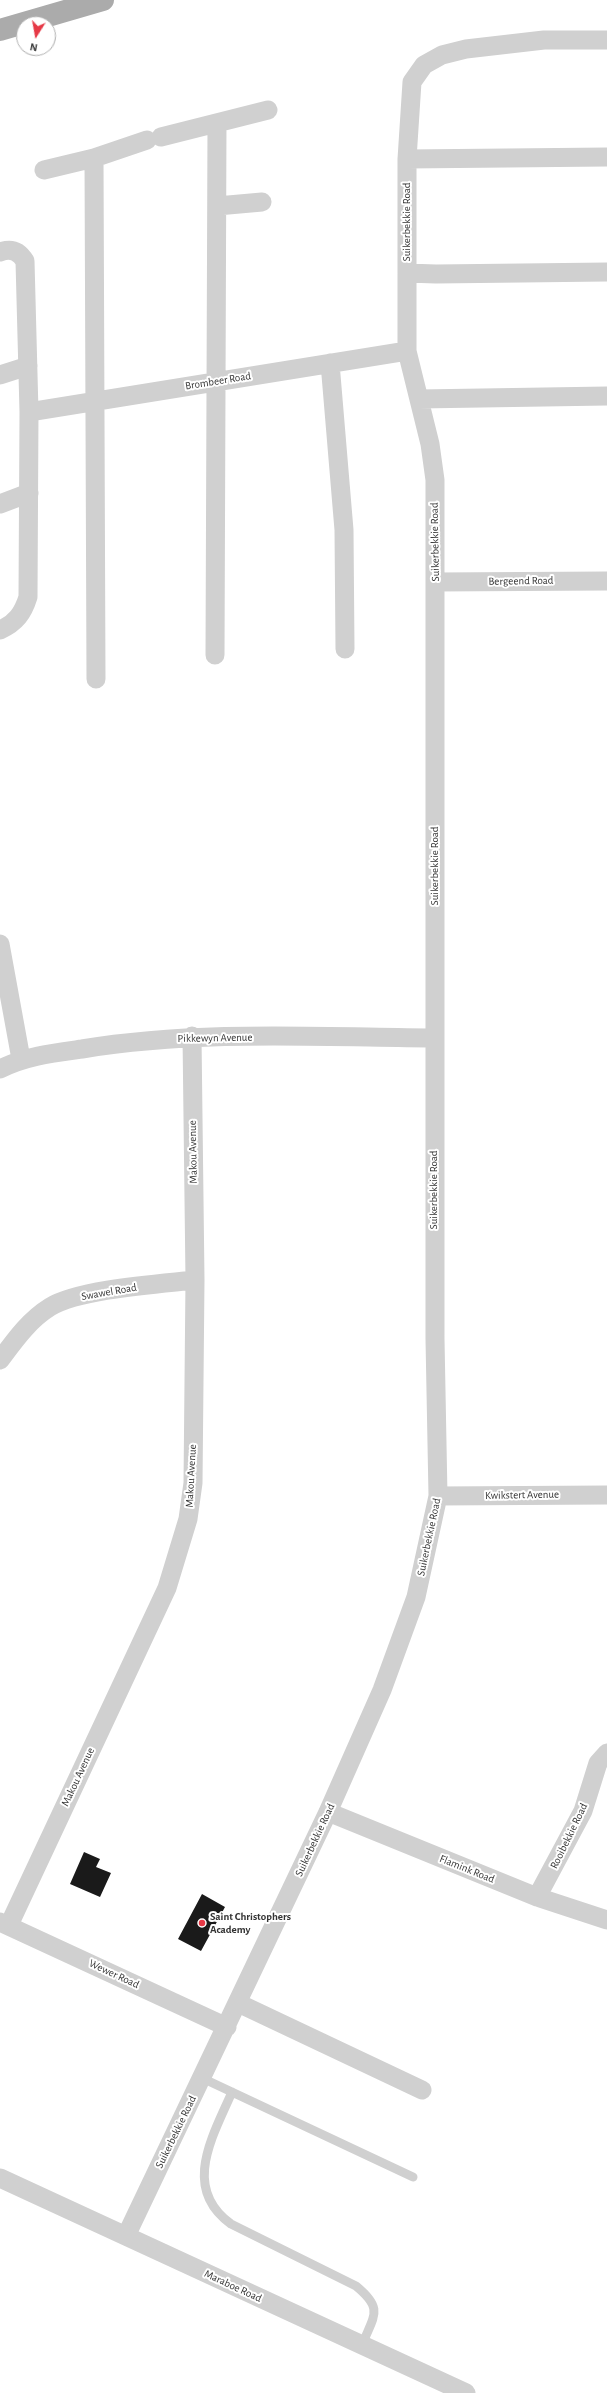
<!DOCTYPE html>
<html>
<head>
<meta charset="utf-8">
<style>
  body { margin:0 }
  #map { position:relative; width:607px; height:2393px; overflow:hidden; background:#fff; font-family:"Alegreya Sans",sans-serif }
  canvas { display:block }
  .north { position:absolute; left:16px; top:16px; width:40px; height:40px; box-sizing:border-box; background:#fff; border:1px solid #adadad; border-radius:50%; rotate:191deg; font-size:11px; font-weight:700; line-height:16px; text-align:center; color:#333 }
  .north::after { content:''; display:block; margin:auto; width:14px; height:18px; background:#e63946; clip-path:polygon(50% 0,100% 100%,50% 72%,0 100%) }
</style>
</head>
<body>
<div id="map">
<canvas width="607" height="2393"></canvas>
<div class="north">N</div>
</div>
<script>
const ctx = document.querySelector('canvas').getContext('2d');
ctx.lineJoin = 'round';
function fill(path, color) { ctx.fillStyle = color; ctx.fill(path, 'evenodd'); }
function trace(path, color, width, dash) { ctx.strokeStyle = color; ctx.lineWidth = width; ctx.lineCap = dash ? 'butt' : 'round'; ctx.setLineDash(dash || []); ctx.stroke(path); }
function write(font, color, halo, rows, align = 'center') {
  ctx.font = font + ' "Alegreya Sans",sans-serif'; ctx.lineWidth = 4; ctx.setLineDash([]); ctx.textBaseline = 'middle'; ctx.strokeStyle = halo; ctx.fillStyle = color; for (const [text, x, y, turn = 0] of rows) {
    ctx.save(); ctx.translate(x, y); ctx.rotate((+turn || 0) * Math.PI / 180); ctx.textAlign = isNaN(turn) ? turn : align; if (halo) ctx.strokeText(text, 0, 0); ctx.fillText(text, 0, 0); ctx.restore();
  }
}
fill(new Path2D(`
  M84,1852L100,1859L96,1867L111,1873L100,1897L70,1884Z
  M202,1894L225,1907L201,1951L178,1939Z`), '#1a1a1a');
trace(new Path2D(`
  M202,2078L413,2177
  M232,2092C213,2136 181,2188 231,2224L356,2286C384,2309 374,2315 362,2345`), '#d0d0d0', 9);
trace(new Path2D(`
  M161,137L268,110
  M94,158L147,140
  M407,159L607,157
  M44,170L94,158L96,679
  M217,206L262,202
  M0,252C11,248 19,251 25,261L29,412L28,597C23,613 16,623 0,630
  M407,273L436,274L607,272
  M330,363L344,530L345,649
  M0,375L28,366
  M419,399L607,396
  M29,412L407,351
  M0,504L29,493
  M436,582L607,581
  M215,655L217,123
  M0,944L21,1059
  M0,1069C26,1056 53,1053 82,1049C198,1030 317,1037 434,1038
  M0,1360C15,1340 29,1320 50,1307C80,1289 159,1284 195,1280
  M438,1496L607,1495
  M328,1812L537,1897L607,1920
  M537,1897L583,1811L598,1763L607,1753
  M0,1922L227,2027
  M9,1925L167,1588L188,1519L193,1483L195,1280L192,1036
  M238,2003L422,2090
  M0,2178L466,2393
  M126,2236L328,1812L382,1690L416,1597L438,1496L435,1339V480L430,444L407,351V159L412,82L424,65L442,55L466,49L544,40H607`), '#d0d0d0', 19);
trace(new Path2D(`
  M0,30L103,0`), '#ababab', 22);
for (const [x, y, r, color] of [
  [202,1923,4,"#e63946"]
]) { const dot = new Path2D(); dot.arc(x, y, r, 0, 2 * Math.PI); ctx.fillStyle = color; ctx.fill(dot); trace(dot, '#fff', 1.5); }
write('11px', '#333', '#fff', [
  ["Suikerbekkie Road",407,222,-90],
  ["Brombeer Road",218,381,-9],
  ["Suikerbekkie Road",435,542,-91],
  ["Bergeend Road",521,581,-1],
  ["Suikerbekkie Road",435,866,-90],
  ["Pikkewyn Avenue",215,1038,-1],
  ["Makou Avenue",193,1152,-91],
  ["Suikerbekkie Road",434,1190,-90],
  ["Swawel Road",109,1292,-10],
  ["Makou Avenue",191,1476,-87],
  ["Kwikstert Avenue",522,1495,-1],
  ["Suikerbekkie Road",429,1537,-78],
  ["Makou Avenue",78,1777,-65],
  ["Rooibekkie Road",569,1836,-64],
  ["Suikerbekkie Road",315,1840,-65],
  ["Flamink Road",467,1869,22],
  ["Wewer Road",114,1974,25],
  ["Suikerbekkie Road",176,2132,-64],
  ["Maraboe Road",233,2286,25]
]);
write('bold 11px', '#333', '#fff', [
  ["Saint Christophers",210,1917],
  ["Academy",210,1930]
], 'left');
</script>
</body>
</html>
